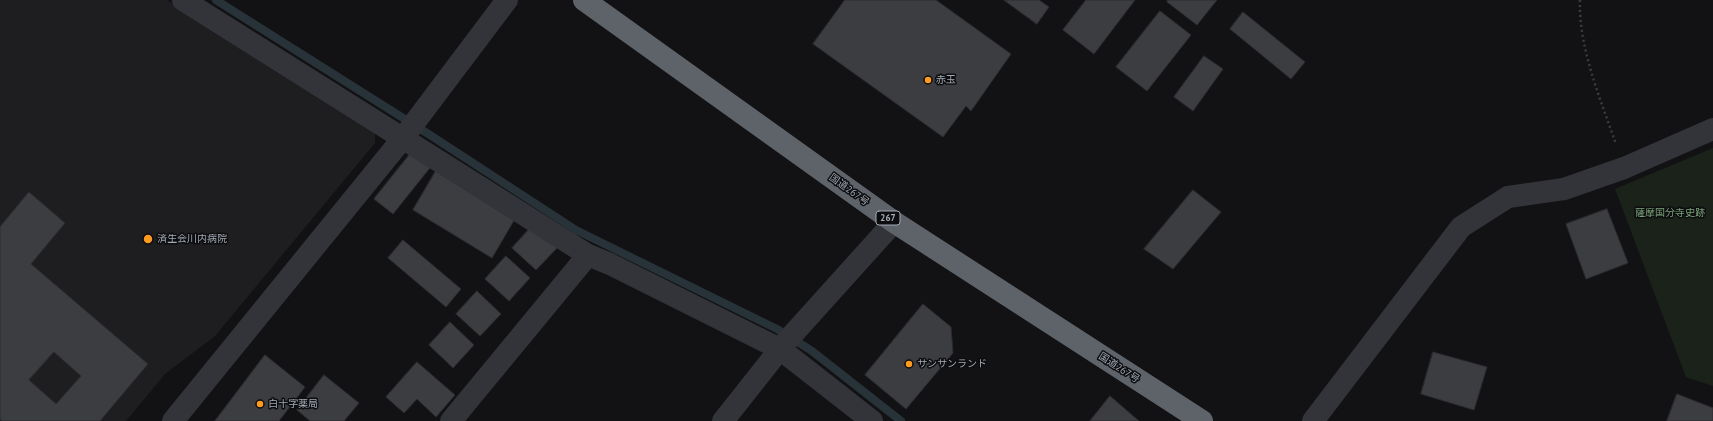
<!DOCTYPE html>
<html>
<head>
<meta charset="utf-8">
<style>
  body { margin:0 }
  canvas { display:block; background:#121214 }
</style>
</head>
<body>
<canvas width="1713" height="421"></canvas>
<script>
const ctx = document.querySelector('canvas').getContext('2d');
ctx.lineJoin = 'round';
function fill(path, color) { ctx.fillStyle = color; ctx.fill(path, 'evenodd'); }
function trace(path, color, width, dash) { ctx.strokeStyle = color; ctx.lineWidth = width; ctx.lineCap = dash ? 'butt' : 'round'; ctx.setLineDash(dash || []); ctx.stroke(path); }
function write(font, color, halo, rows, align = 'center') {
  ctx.font = font + ' "PT Sans","Noto Sans JP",sans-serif'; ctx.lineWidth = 3; ctx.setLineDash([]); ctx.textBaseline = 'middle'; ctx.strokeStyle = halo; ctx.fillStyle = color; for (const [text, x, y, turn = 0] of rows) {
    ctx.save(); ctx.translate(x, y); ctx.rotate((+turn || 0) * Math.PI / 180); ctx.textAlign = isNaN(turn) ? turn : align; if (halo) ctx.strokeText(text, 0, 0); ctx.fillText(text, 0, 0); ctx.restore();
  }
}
fill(new Path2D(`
  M0,0H167L375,131V143L215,336L165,374L126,421H0Z`), '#1e1e21');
fill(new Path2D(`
  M1713,148V386L1686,377L1615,189Z`), '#1a221a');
trace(new Path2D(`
  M216,0L430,135L576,230L777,329L812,351L901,421`), '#273338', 8);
const building = new Path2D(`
  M845,0H936L1011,54L971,111L966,106L943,137L813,44Z
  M1004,0H1039L1049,7L1037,24Z
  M1086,0H1135L1094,54L1063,30Z
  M1168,0H1217L1197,25L1167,2Z
  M1160,11L1191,35L1147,91L1116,67Z
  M1243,12L1305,62L1291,79L1230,29Z
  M1204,56L1223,69L1193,111L1174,97Z
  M414,149L433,164L393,214L374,199Z
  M437,169L516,217L492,258L413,210Z
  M1193,190L1221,212L1173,269L1144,249Z
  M29,192L65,223L31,264L148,364L100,421H2L0,419V227ZM54,352L81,376L56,404L29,380Z
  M1607,209L1628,263L1586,279L1566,224Z
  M533,225L557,248L536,270L512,248Z
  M403,240L461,289L446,307L388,258Z
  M506,256L530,278L509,301L485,279Z
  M477,291L501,314L480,336L456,314Z
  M923,304L951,327L953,353L906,409L865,375Z
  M450,322L474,345L453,368L429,345Z
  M1433,352L1487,367L1474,410L1421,394Z
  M265,355L305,387L279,421H215Z
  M417,362L455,395L436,417L417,399L404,413L386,397Z
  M324,375L359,403L344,421H310L297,410Z
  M1677,394L1713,408V421H1667Z
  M1110,396L1139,421H1090Z`);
fill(building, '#3c3d41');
trace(building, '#2c2c30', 1);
trace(new Path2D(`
  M1580,0C1578,46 1601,101 1616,144`), '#393b40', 2.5, [2, 3]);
trace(new Path2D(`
  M183,0L588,255L610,264L780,349L872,421
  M173,421L403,138L507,0
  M451,421L588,255
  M723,421L784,344L894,222
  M1313,421L1461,227L1508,197L1564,189L1624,168L1713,129`), '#333439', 22);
trace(new Path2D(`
  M584,0L894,222L1202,421`), '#5e636a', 22);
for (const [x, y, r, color] of [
  [928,80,4,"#ff9c1f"],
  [148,239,5,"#ff9c1f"],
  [909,364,4,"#ff9c1f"],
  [260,404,4,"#ff9c1f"]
]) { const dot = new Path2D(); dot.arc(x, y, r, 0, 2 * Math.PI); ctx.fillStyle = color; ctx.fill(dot); trace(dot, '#0d0d0f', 1.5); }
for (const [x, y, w] of [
  [888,218,24]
]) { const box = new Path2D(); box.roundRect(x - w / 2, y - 7, w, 14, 3); ctx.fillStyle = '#0d0d0f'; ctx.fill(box); trace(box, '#a2aab5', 1); }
write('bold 9px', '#a2aab5', null, [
  ["267",888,218]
]);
write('10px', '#a2aab5', '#0d0d0f', [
  ["赤玉",936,80],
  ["済生会川内病院",157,239],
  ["サンサンランド",917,364],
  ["白十字薬局",268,404]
], 'left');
write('10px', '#a2aab5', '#0d0d0f', [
  ["国道267号",849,190,36],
  ["国道267号",1119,368,33]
]);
write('10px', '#7aa278', '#0d0d0f', [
  ["薩摩国分寺史跡",1670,213]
]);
</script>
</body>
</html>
